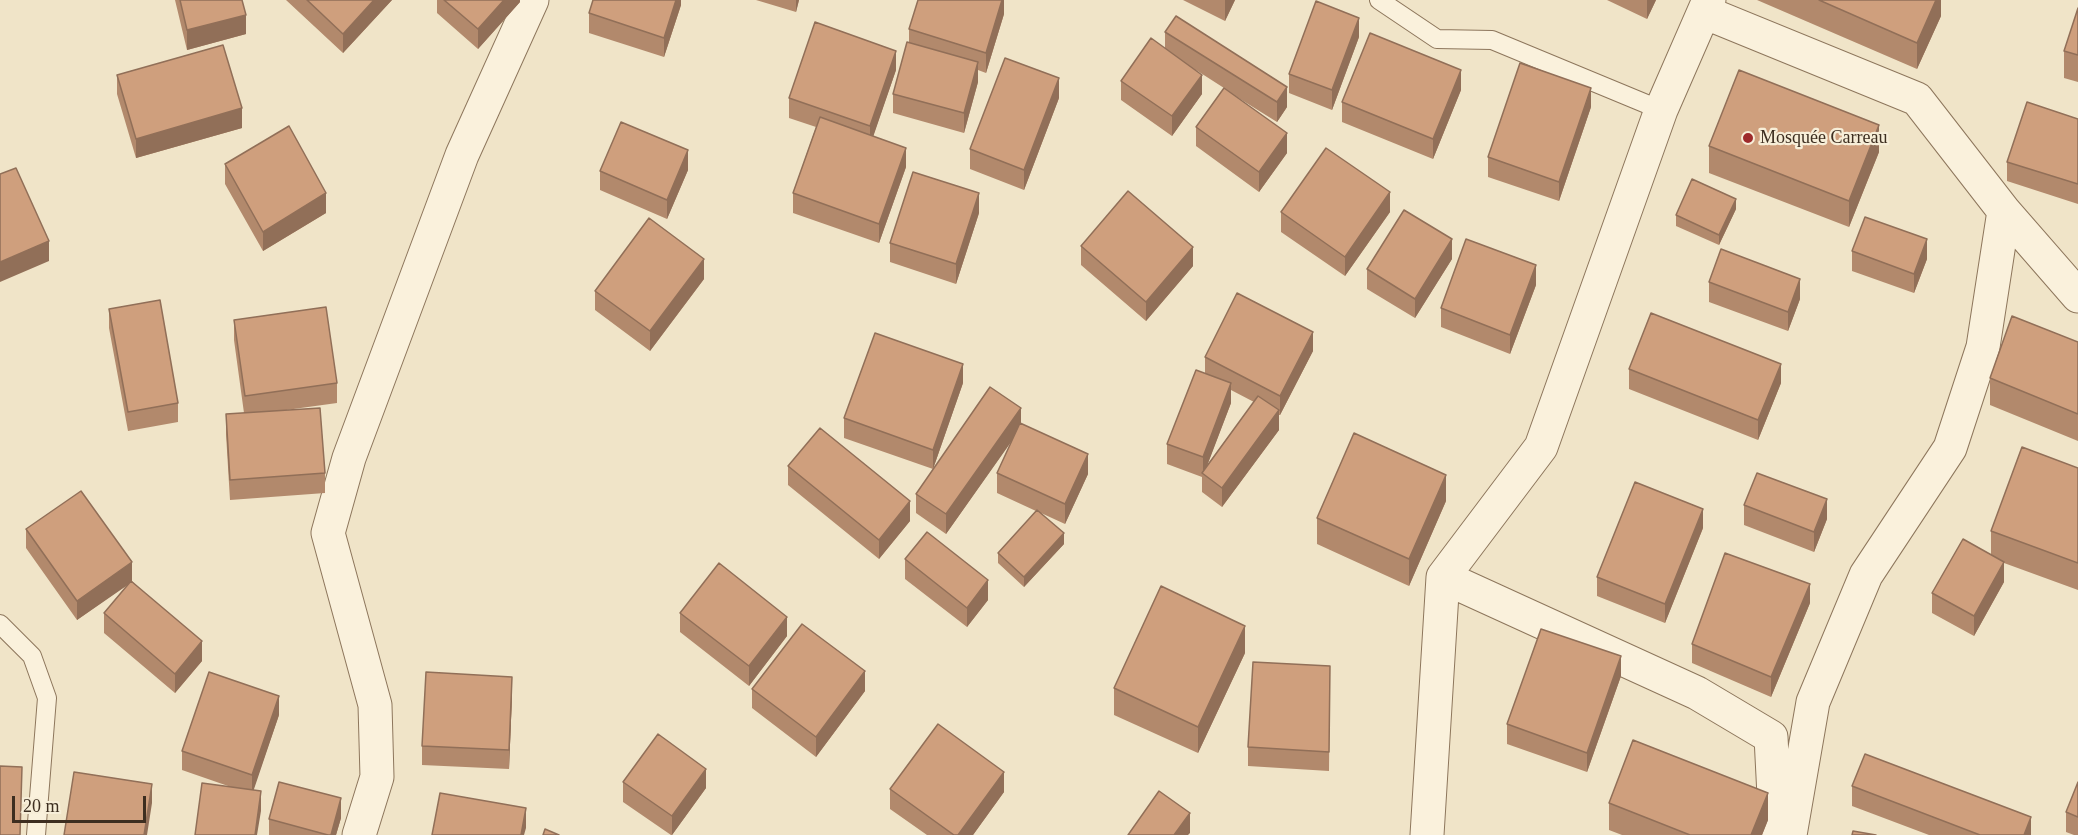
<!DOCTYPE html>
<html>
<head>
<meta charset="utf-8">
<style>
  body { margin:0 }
  #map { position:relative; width:2078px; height:835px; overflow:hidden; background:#f0e4c8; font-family:"Times New Roman",serif }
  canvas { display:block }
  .scale { position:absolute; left:12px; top:796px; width:134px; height:27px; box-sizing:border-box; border:3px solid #3d2e20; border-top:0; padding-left:8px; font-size:18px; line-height:21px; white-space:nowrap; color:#3d2e20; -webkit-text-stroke:4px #f7eed8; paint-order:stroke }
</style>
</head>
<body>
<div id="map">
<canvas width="2078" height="835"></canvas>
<div class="scale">20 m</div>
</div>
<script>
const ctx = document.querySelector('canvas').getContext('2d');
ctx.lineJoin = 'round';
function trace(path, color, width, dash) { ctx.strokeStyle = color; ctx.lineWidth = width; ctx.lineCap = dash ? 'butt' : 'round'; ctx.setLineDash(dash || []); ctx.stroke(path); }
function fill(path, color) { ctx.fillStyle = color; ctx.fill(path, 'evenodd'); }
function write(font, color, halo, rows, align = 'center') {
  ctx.font = font + ' "Times New Roman",serif'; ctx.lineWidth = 4.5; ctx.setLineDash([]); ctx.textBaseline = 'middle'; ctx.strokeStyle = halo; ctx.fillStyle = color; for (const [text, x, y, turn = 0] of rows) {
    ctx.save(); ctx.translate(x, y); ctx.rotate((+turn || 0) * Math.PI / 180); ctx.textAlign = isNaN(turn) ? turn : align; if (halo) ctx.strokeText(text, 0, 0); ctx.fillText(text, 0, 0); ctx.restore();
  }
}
const lane = new Path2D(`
  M1379,0L1437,39L1492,40L1661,110
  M0,624L32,656L47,698L36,835`);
const street = new Path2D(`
  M1704,12L1917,99L2004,211L2078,296
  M1443,577L1697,693L1771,737L1776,835
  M359,835L377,777L375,705L328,533L349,458L462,155L532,0
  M1427,835L1443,577L1541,447L1661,110L1709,0
  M1790,835L1813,702L1866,575L1950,448L1983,347L2004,211`);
trace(lane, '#8d765c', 20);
trace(street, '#8d765c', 35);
trace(lane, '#faf1dc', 18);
trace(street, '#faf1dc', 33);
fill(new Path2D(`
  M175,0H242L246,34L187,50Z
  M286,0H392L343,53Z
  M437,0H520V2L478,49L437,13Z
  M681,0V5L664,57L589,33V13Z
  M756,0H799L796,12Z
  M1004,0V14L986,73L978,70V82L964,133L893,113V94L909,43V29Z
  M1183,0H1235L1225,21Z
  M1607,0H1656L1647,19Z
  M1757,0H1941V16L1917,69Z
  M2078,8V82L2064,78V51Z
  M1165,32L1287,107L1277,122L1232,94L1287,153L1259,192L1196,146V127L1224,88L1196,70L1202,94L1172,136L1121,100V81L1165,49Z
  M1359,37L1332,110L1289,93V74Z
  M896,70L873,136L906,167L879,243L793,213V193L816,127L789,118V98Z
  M117,75L242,128L136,158L117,94Z
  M1461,90L1433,159L1342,122V102Z
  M1059,98L1024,190L970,169V149Z
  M1591,107L1559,201L1488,177V157Z
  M2078,119V204L2007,181V162Z
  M1709,146L1879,152L1849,227L1709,173Z
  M225,164L326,213L263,251L225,184Z
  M688,170L667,219L600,190V171Z
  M1736,209L1719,245L1676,226V215Z
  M1281,212H1390L1345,276L1281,232Z
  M979,213L956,284L890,262V243Z
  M1081,246L1193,266L1146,321L1081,265Z
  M1852,251L1927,259L1914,293L1852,271Z
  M1452,259L1415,318L1367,289V269Z
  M704,279L650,351L595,310V291Z
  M1709,282L1800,299L1788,331L1709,302Z
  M1536,285L1510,354L1441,327V308Z
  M109,309L178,403V422L128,431L109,328Z
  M234,320L337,383V403L279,411L325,473V493L230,500L226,434V414L244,413L234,340Z
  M2078,342V441L1990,405V378Z
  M1313,351L1280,415H1279V430L1222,507L1202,492V477L1167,464V444L1205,373V357ZM1231,390L1254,402L1207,465L1231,403Z
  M1629,369L1781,383L1758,440L1629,389Z
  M963,383L933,469L844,438V418Z
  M1021,423L1088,474L1065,524L1041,513L1064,544L1024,587L998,563V553L1036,511L997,493V473L1012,440L946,534L916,513V494Z
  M788,466L910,521L879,559L788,485Z
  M2078,468V590L2004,563V582L1974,636L1932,613V593L1991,555V531Z
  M1446,501L1409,586L1317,544V518Z
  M1744,505L1827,519L1814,552L1744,525Z
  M1703,528L1665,623L1597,596V577Z
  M26,529L132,581L202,661L175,693L104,633V613L128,584L77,620L26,548Z
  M905,559L988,600L967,627L905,579Z
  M1810,603L1771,697L1692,663V644Z
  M680,613L787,636L749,686L680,632Z
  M1245,653L1198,753L1114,715V688Z
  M1330,666L1329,771L1248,766V747Z
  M1621,676L1587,772L1507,744V724Z
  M752,689L865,691L816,757L752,708Z
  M512,696L509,769L422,765V746Z
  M279,715L253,790L261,811L231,787L182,770V751Z
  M623,782L706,788L672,835H671L623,802Z
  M2078,782V835H2074L2066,832V812Z
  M1852,786L2031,835H1929L1852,806Z
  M890,789L1004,792L973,835H927L890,809Z
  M1609,803L1768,820L1762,835H1622L1609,830Z
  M341,818L336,835H269V819Z`), '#b2896c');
fill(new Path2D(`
  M374,0H392L343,53V34Z
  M504,0H520V2L478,49V29Z
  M676,0H681V5L664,57V38Z
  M796,0H799L796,12Z
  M1002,0H1004V14L986,73V53Z
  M1225,0H1235L1225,21Z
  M1647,0H1656L1647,19Z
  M1936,0H1941V16L1917,69V43Z
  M246,15V34L187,50V30Z
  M1359,18V37L1332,110V90Z
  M896,51V70L870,146V126Z
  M978,62V82L964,133V113Z
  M1461,70V90L1433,159V139Z
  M1202,75V94L1172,136V116Z
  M1059,78V98L1024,190V170Z
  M1287,87V107L1277,122V102Z
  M1591,88V107L1559,201V182Z
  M242,108V128L136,158V139Z
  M1879,125V152L1849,227V201Z
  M1287,133V153L1259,192V172Z
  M906,148V167L879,243V224Z
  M688,150V170L667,219V200Z
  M1390,192V212L1345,276V257Z
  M326,193V213L263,251V232Z
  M979,193V213L956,284V264Z
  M1736,199V209L1719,245V235Z
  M1452,239V259L1415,318V299Z
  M1927,239V259L1914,293V274Z
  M49,241V261L0,282V262Z
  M1193,247V266L1146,321V302Z
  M704,259V279L650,351V331Z
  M1536,265V285L1510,354V335Z
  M1800,279V299L1788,331V312Z
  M1313,332V351L1280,415V396Z
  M963,364V383L933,469V450Z
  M1781,364V383L1758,440V420Z
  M1231,383V403L1204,474L1203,473V457Z
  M1021,408V428L946,534V514Z
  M1279,410V430L1222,507V488Z
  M1088,454V474L1065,524V504Z
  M1446,475V501L1409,586V559Z
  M1827,499V519L1814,552V532Z
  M910,501V521L879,559V540Z
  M1703,509V528L1665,623V604Z
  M1064,533V544L1024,587V577Z
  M132,562V582L77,620V601Z
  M2004,562V582L1974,636V616Z
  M988,580V600L967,627V608Z
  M1810,584V603L1771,697V677Z
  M787,617V636L749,686V666Z
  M1245,626V653L1198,753V727Z
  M202,641V661L175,693V674Z
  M1621,656V676L1587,772V753Z
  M865,671V691L816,757V737Z
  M512,677V696L509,769V750Z
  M279,696V715L252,795V775Z
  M706,769V788L672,835V816Z
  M1004,772V792L973,835H958Z
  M152,784V803L147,835H144Z
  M261,791V811L257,835H255Z
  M1768,793V820L1762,835H1751Z
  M341,798V818L336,835H331Z
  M526,808V828L524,835H521Z
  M1190,813V833L1188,835H1174Z
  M2031,817V835H2024Z`), '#916f58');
const building = new Path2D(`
  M180,0H242L246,15L187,30Z
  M307,0H374L343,34Z
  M444,0H504L478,29Z
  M593,0H676L664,38L589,13Z
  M918,0H1002L986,53L909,29Z
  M1819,0H1936L1917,43Z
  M1316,1L1359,18L1332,90L1289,74Z
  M2078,8V55L2064,51Z
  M1176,16L1287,87L1277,102L1165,32Z
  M815,22L896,51L870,126L789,98Z
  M1370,33L1461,70L1433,139L1342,102Z
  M1151,38L1202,75L1172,116L1121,81Z
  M907,42L978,62L964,113L893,94Z
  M223,45L242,108L136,139L117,75Z
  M1005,58L1059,78L1024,170L970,149Z
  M1520,63L1591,88L1559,182L1488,157Z
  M1739,70L1879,125L1849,201L1709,146Z
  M1224,88L1287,133L1259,172L1196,127Z
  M2027,102L2078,119V184L2007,162Z
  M820,117L906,148L879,224L793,193Z
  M621,122L688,150L667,200L600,171Z
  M289,126L326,193L263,232L225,164Z
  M1326,148L1390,192L1345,257L1281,212Z
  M16,168L49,241L0,262V174Z
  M913,172L979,193L956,264L890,243Z
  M1692,179L1736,199L1719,235L1676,215Z
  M1128,191L1193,247L1146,302L1081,246Z
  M1404,210L1452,239L1415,299L1367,269Z
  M1865,217L1927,239L1914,274L1852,251Z
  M649,218L704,259L650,331L595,291Z
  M1466,239L1536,265L1510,335L1441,308Z
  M1721,249L1800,279L1788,312L1709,282Z
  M1237,293L1313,332L1280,396L1205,357Z
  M160,300L178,403L128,412L109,309Z
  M326,307L337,383L245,396L234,320Z
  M1651,313L1781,364L1758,420L1629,369Z
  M2012,316L2078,342V414L1990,378Z
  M875,333L963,364L933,450L844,418Z
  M1196,370L1231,383L1203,457L1167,444Z
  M990,387L1021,408L946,514L916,494Z
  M1258,396L1279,410L1222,488L1202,473Z
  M320,408L325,473L230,480L226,414Z
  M1020,423L1088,454L1065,504L997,473Z
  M820,428L910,501L879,540L788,466Z
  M1354,433L1446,475L1409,559L1317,518Z
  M2022,447L2078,468V563L1991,531Z
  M1757,473L1827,499L1814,532L1744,505Z
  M1635,482L1703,509L1665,604L1597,577Z
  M81,491L132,562L77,601L26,529Z
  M1037,510L1064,533L1024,577L998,553Z
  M927,532L988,580L967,608L905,559Z
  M1963,539L2004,562L1974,616L1932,593Z
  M1725,553L1810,584L1771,677L1692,644Z
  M719,563L787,617L749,666L680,613Z
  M131,581L202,641L175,674L104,613Z
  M1161,586L1245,626L1198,727L1114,688Z
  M802,624L865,671L816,737L752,689Z
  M1541,629L1621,656L1587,753L1507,724Z
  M1253,662L1330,666L1329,752L1248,747Z
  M209,672L279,696L252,775L182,751Z
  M426,672L512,677L509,750L422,746Z
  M938,724L1004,772L958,835H954L890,789Z
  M658,734L706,769L672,816L623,782Z
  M1633,740L1768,793L1751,835H1690L1609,803Z
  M1865,754L2031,817L2024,835H1980L1852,786Z
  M0,766L22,767L20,835H0Z
  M74,772L152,784L144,835H64Z
  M279,782L341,798L331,835H328L269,819Z
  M2078,782V817L2066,812Z
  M202,783L261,791L255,835H195Z
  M1159,791L1190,813L1174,835H1128Z
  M440,793L526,808L521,835H432Z
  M545,829L559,835H543Z
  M1853,831L1876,835H1852Z`);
fill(building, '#cf9f7d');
trace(building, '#916f58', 1.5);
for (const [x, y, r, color] of [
  [1748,138,6,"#9e2a2b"]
]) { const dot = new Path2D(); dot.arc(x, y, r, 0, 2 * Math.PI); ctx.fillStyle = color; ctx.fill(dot); trace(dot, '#f7eed8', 2); }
write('18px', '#3d2e20', '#f7eed8', [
  ["Mosquée Carreau",1760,138]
], 'left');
</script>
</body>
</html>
